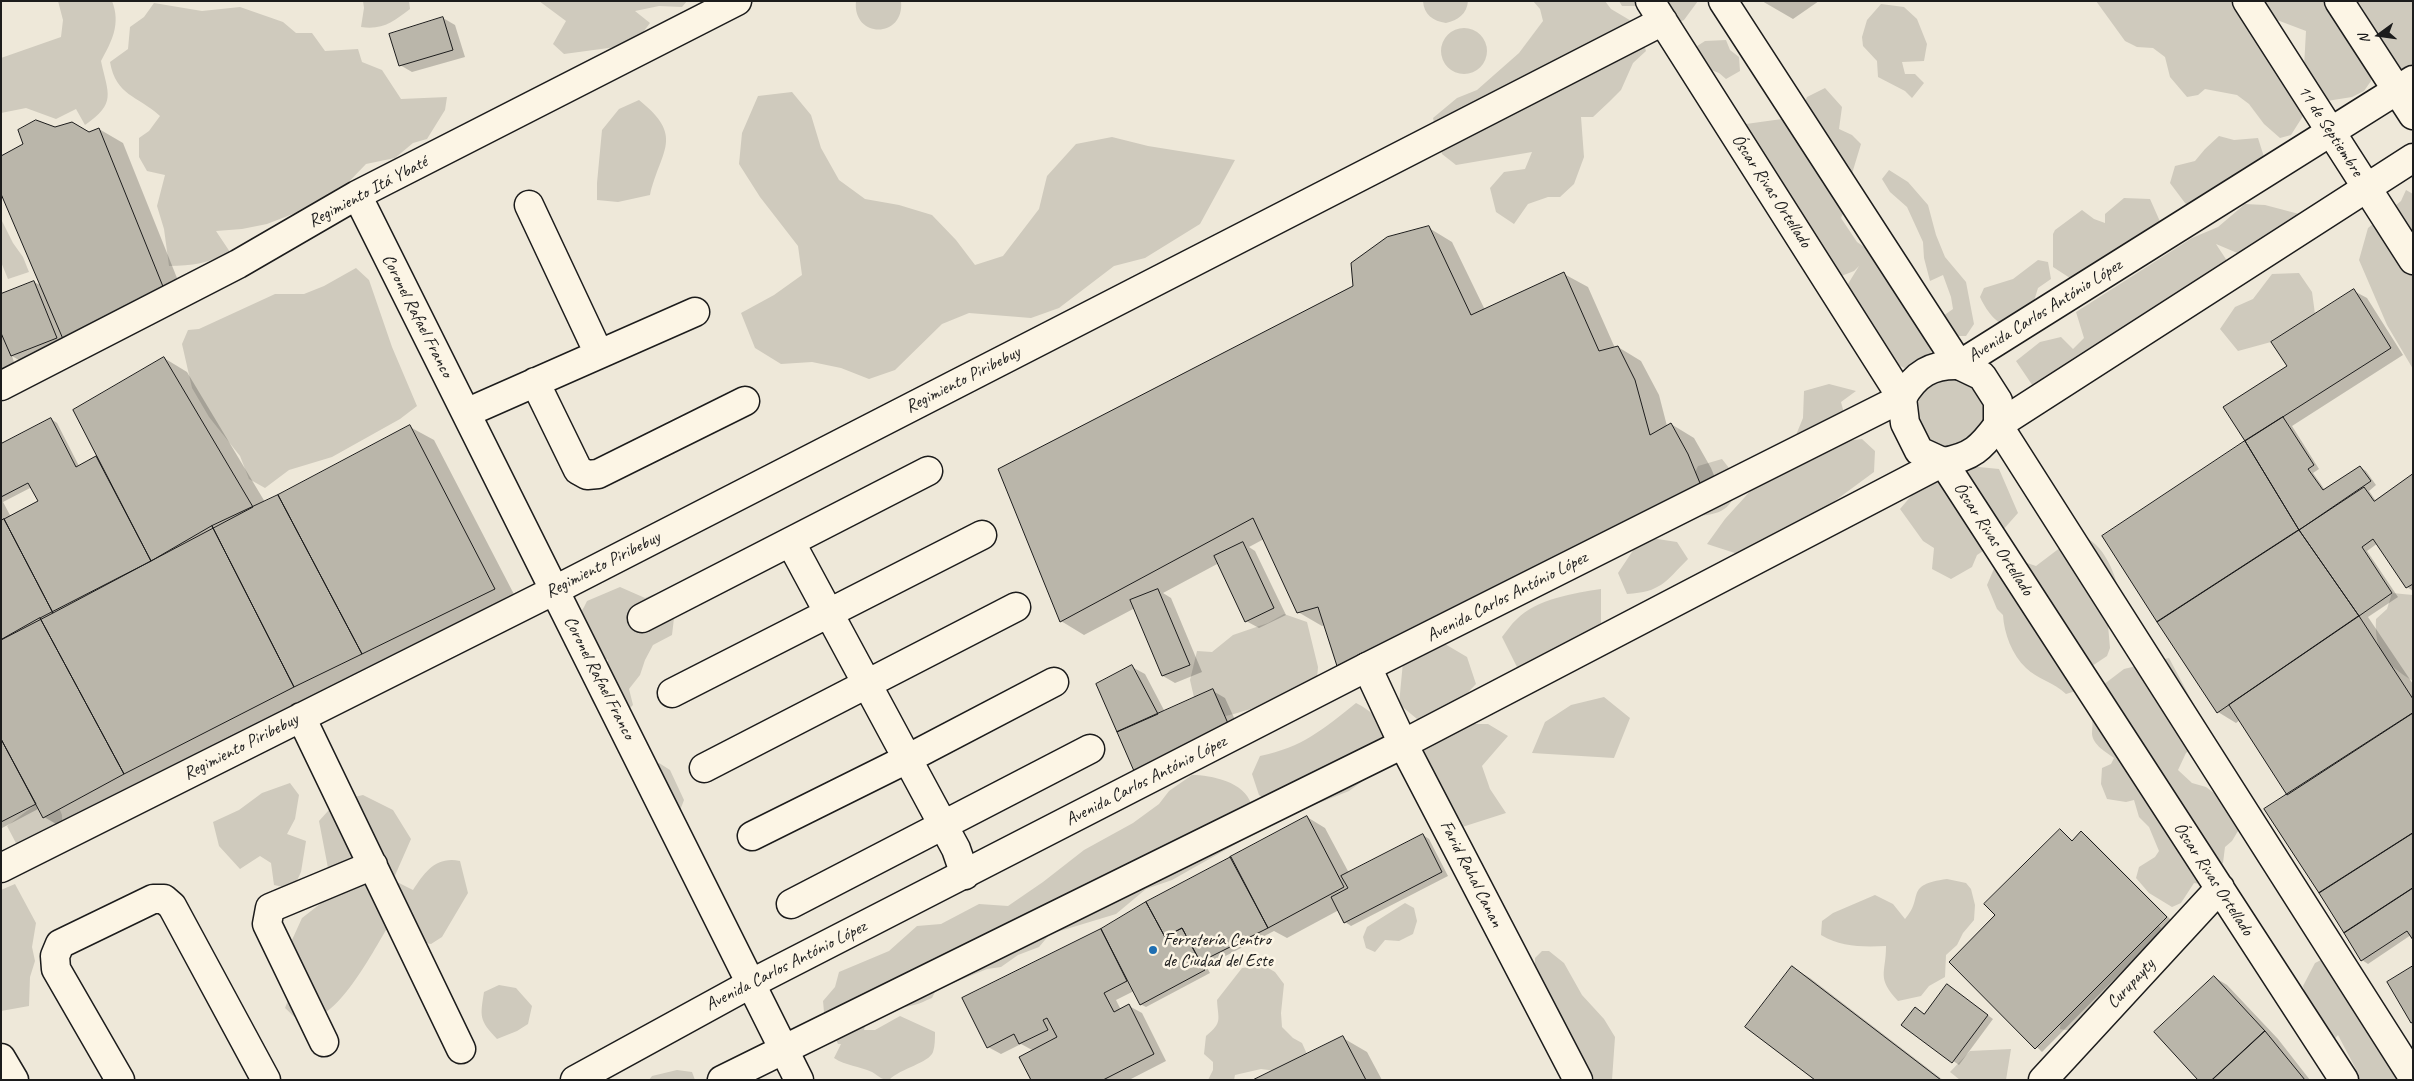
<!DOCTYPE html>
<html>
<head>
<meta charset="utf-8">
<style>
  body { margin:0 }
  #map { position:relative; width:2414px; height:1081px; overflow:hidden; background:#eee8d9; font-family:Caveat,sans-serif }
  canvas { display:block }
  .frame { position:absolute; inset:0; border:2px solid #1c1c1c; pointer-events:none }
  .north { position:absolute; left:2354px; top:10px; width:50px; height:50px; -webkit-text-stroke:4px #fcf5e5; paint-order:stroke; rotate:256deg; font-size:14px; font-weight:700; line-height:20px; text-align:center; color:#1c1c1c }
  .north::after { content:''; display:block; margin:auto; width:18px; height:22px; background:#1c1c1c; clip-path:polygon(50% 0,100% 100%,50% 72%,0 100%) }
</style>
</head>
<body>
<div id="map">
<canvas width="2414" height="1081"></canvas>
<div class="frame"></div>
<div class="north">N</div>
</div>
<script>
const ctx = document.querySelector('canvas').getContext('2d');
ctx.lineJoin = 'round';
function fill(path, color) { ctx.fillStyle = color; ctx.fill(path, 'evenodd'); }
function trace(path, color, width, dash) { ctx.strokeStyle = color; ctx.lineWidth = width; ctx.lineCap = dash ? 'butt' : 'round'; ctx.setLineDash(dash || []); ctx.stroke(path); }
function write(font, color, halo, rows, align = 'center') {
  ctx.font = font + ' Caveat,sans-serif'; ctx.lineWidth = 5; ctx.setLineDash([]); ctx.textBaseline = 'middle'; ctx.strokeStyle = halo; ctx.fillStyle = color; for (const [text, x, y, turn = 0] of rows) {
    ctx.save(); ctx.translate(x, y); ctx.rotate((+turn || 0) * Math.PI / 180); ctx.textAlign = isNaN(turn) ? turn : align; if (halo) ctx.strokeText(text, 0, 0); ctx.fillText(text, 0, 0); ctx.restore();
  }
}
fill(new Path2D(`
  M58,1H112C121,24 112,41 101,61C108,94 117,103 85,125L76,109L56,119L26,108L1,113V58L61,37L63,20Z
  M363,1H409L410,9C393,22 383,30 361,27L364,8Z
  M539,1H687L682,7L659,6L635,11L650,23L641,35L616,47L564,54L553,44L566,21Z
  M856,1H901C905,39 852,39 856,1Z
  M1423,1H1468C1467,14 1458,20 1446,23C1433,21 1424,15 1423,1Z
  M1533,1H1605L1611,9L1638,25L1646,51L1633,63L1621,90L1609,102L1593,117H1581L1584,157L1574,184L1560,197H1548L1528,204L1514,224L1496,212L1490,188L1504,172L1525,169L1532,152L1456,165L1442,154L1433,118L1457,98L1477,90L1519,53L1543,21L1540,9Z
  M1619,1H1698L1684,20L1674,25L1646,6H1622Z
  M2096,1H2247L2303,85L2306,31L2277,20L2252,1H2327L2368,44L2371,81L2364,91L2352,97L2327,101L2309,96L2303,116L2291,135L2280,138L2264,124L2249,104L2237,95L2205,89L2198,95L2187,97L2170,77L2165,57L2153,48L2137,47L2125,41Z
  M2355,1H2413V71L2404,80L2360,4Z
  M154,3L202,11L240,7L283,22L296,33H312L325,51L358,49L362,62L382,70L401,99L447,97L445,110L427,139L413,143L395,158L366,164L340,191L298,212L267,224L242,229L216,231L230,252C209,263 192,266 169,266L164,229L157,206L165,175L147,171L139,157V138L149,131L160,116C137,95 116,96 110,62L128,49L130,27L144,17Z
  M1881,4L1904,7L1917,19L1927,44L1924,61L1902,62L1905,74H1915L1924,83L1912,98L1905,91L1878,77L1877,61L1863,46L1862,37L1867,20Z
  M1441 51a23 23 0 1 1 46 0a23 23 0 1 1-46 0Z
  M1726,40L1730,50L1739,57L1740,71L1726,79L1719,73L1706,68L1691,50L1705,41Z
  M1825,88L1842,107L1839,129L1852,135L1861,144L1847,190L1799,116L1807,97Z
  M792,92L811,115L821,148L839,180L865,199L899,205L932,215L956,240L975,265L1003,256L1039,209L1047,176L1076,144L1112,137L1148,146L1235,160L1200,224L1145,258L1114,266L1059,308L1031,318L969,313L942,324L895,370L869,379L841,368L812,362L781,364L755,348L741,313L774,295L802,275L798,246L760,197L739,164L742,133L758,96Z
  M639,100C685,137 661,149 650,195L618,202L597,200V183L602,130L619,109Z
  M1789,118L1823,184L1837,195L1846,207L1841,218L1857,242L1870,251L1895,291L1933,343L1930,356L1908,370L1895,363L1843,292L1859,266L1854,271L1834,279L1728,133L1746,124Z
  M2219,136L2234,140L2258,138L2264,157L2256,176L2198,213L2185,203L2170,183L2175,166L2195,161L2205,149Z
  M1889,170L1908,182L1928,205L1936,235L1945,257L1966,282L1974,324L1966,336H1953L1943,316L1953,309L1951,297L1943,275L1930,281L1924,258L1923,242L1907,207L1890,192L1882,179Z
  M2406,190L2413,194V369L2387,325L2359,260L2368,228L2401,201Z
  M2124,198L2150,199L2162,226L2073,280L2053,267V234L2055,230L2082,210L2094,219L2105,223V214Z
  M2245,204L2265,205L2299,214L2291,236L2254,260L2216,244L2235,273L2041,398L2016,361L2040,342L2061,337L2073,349L2084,338L2076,312L2192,238L2218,227Z
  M1,219L13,243L23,257L29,272L8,279L1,262Z
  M2038,260L2048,262L2051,279L2038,288L2027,324L2014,333C1996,321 1989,316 1980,297L1984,288L2013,279Z
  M356,268L369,280L392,347L417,406L400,419L332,457L289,470L265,488L249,479L240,456L209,417L192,388L182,344L188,330L199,329L275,294H304L324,286Z
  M2299,273L2312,292L2315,314L2271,342L2238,351L2220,329L2235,307L2253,299L2272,274Z
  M1958,374C1977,387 1985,399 1990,421L1976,440L1947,452L1928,444L1914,422L1913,402L1920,387Z
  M1829,384L1856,391L1841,402L1845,417L1829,427H1813L1796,435L1803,418L1804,391Z
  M1862,439L1875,451L1874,472L1817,514L1789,527L1741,555L1707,544L1725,519L1763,477L1830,443Z
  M1722,459L1739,481C1733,510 1721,515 1693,516L1690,483L1698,466Z
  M1971,463L1979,467L1999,469L2018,513L1986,549L1977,555L1972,567L1951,579L1932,569L1934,548L1923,541L1900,509L1917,489Z
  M2083,536C2109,548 2117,581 2123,607L2108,625L2110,648L2107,656L2089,668L2079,690L2066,694C2054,682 2037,679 2026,668C2012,655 2004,633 2003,615L1997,609L1987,585L1996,564L2024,562L2036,566L2065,544Z
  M1651,538L1677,542L1688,559C1665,582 1661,592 1627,594L1618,573L1636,546Z
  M620,587L645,598L655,594L667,600L674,618L672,635L653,645L645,660L640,675L629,689L633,705L627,711L604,715C591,704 587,696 592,680L606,676L608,660L593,651L572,656L564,645C568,628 580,617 587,601Z
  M1601,589V623L1575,644L1550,652L1518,669L1502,637C1507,631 1511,624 1517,619C1536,599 1575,593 1601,589Z
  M2392,593L2413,595V681C2386,665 2374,651 2376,619L2387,609Z
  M1284,614L1307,622L1318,667L1317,679C1307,682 1301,687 1292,692C1272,703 1240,713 1217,718L1196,706L1190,680L1197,651L1212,652L1233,635L1268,623Z
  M1445,644L1467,657L1476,684L1454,707L1423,724L1399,704L1403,662Z
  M2169,658L2201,718L2212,734L2186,753L2178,770L2192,783L2206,787L2218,796L2238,820V831L2232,841L2225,847L2223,863L2200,884L2194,883L2181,903L2172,907L2149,893L2136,878L2139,867L2155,857L2159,851L2149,827L2139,817L2134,800L2126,802L2107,799L2101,784L2102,768L2111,764L2114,758C2106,752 2093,745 2092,734C2092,726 2094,723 2090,715L2103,685L2124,669Z
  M1604,697L1630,718L1614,758L1532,753L1545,722L1571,705Z
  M1356,703C1386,718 1382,733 1386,764L1349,791L1286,816L1259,795L1252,774L1260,756C1303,747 1322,730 1356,703Z
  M1452,724H1488L1508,736L1482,766L1490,789L1506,813L1456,829L1442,787L1418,747Z
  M659,763L670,770L684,800L676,821L638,778Z
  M1192,775C1211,775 1245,782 1251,804C1253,813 1250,826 1250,836L1172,880L1146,889L1116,914L1050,934L1039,947L1018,955L1001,967L987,969L936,990L932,998C926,1000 920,1004 914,1005C896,1010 869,1009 864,1030H875L900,1016L935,1032C935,1038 935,1046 933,1052C929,1063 901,1068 889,1080C881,1080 879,1076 872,1072C859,1066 846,1066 834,1058L841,1044H838L824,1012L823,1001L835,987L839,972L889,951L917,926L941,924L979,904L1008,906L1043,882L1084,850L1133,823L1159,804L1169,791Z
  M290,783L299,795L295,819L287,834L306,841L301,872L293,889L274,885L271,863L260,856L240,869L219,846L213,822L239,810L262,793Z
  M363,795L393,810L411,839L393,880L413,890C425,872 436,856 460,861L468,893L442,937L431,944L412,940L389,925C374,949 332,1034 297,1018C293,1017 289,1011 285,1008L294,985L289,962L292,940L302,918L320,904L332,889L319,821L337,801Z
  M56,800L62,815L63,837L17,845L7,826L36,804Z
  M1947,879L1966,883L1971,889L1975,905L1974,920L1963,933L1957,945L1946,955L1945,977L1929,986L1921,996L1898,1001C1876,977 1886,974 1886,946C1862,947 1841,947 1821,935L1822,921L1833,913L1875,895L1893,904L1905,919C1925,897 1903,885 1947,879Z
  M15,884L36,923L32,947L35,961L30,977L29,1006L1,1011V890Z
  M1405,903L1414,908L1417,921L1413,934L1399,941L1385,940L1375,952L1366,948L1363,937L1367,927Z
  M2155,922L2168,935L2078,1032L2060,1029L2062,998Z
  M1542,951H1549L1564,963L1582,995L1604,1019L1615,1037L1612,1080H1584L1535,974V958Z
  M2327,957L2413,1080H2356L2360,1077L2338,1035L2316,1060L2294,1029L2305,994L2303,986L2315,963Z
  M1263,965L1275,972L1284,984L1281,1013L1282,1027L1293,1038L1302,1043L1310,1061L1284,1072L1261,1069L1235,1075L1234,1080H1208L1213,1070V1062L1204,1054L1206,1036C1223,1022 1218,1020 1217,1000L1242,968Z
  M499,985L516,988L532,1006L528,1024L517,1031L497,1039C479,1020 480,1017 484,992Z
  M2011,1049L2006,1080H1960L1950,1072L1970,1051Z
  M677,1070L692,1072L695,1080H649L652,1076Z`), '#cfcabd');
fill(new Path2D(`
  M1762,1H1819L1793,19Z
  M443,18L455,25L465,57L412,72L400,65Z
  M55,128L90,133L99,129L123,143L187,303L24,363L12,356L21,383L1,390V322L34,282L42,286Z
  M1429,228L1452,242L1485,310L1564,274L1588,287L1615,348L1618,347L1641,361L1659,395L1667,426L1671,424L1694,438L1711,468L1725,502L1361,678L1338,665L1325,625L1322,626L1298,612L1264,539L1249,547L1255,551L1286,615L1259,628L1246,621L1219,563L1163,593L1171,598L1202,672L1175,683L1163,676L1135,608L1084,635L1061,621L1355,287Z
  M2354,291L2367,298L2403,355L2292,426L2319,469L2313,473L2325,490L2360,467L2366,471L2376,485L2369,491L2376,501L2413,476V591L2407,587L2378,543L2367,551L2398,597L2368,617L2413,684V938L2411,935L2368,964L2362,960L2289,795L2240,720L2236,723L2218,712L2246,442L2224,407L2289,366Z
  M164,358L187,372L265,502L410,427L434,440L518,602L327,704L311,695L312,697L165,799L86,841L44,817L40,808L2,828L1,445L51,419L57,423L79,466L96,457L100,459ZM32,487L40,502L11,517L3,502Z
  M1132,667L1145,674L1165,712L1213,691L1225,698L1242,735L1147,778L1135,770Z
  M1307,817L1325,828L1349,873L1423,835L1429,839L1448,876L1351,926L1345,922L1339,910L1287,938L1274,931L1206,966L1210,973L1146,1007L1140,1004L1134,991L1116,1000L1121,1010L1129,1006L1142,1013L1166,1061L1129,1080H1032L1034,1051L1021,1044L1001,1054L988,1047L964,999L1103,930Z
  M2060,830L2073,841L2081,833L2087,836L2172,921L2042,1052L1951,962L1997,915Z
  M1792,967L1810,978L1943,1080H1817Z
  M2214,977L2227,985L2278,1039L2310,1080H2200Z
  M1947,985L1993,1019L1959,1065L1903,1025L1925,1015Z
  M1343,1038L1367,1052L1382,1080H1257Z`), '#0003');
const building = new Path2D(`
  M443,17L453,50L399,66L389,34Z
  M36,120L55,127L72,122L89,132L99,128L164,289L63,339L1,194V156L23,144L18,130Z
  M1429,226L1471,315L1564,272L1599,351L1618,346L1635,380L1650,435L1671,423L1688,454L1702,488L1337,666L1318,607L1297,613L1253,518L1060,622L998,469L1353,286L1351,263L1387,237Z
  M34,281L57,338L11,356L1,333V294Z
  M2354,289L2391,348L2245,441L2223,407L2287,366L2271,342Z
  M164,357L253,507L151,561L73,410Z
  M2283,417L2314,465L2308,469L2323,490L2360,466L2371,481L2299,530L2245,441Z
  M51,418L76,467L96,456L151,561L53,613L4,519L38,501L28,483L1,497V444Z
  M410,425L495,589L362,654L278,495Z
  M2245,441L2299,530L2157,622L2102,536Z
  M2413,474V584L2406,588L2373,539L2362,547L2392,593L2359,616L2299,530L2364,487L2374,501Z
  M278,495L362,654L294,687L212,526Z
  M4,519L53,613L1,640V521Z
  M212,526L294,687L124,774L40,618L151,561Z
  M2299,530L2359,616L2217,713L2157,622Z
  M1243,542L1274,608L1245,622L1214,556Z
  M1158,589L1190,665L1162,676L1130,600Z
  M2359,616L2413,699V713L2287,795L2229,705Z
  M40,618L124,774L43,818L1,739V640Z
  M1132,665L1158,714L1117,732L1096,684Z
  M1213,689L1230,728L1134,771L1117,732Z
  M2413,713V833L2319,893L2264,809Z
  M1,739L36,804L1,822Z
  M1307,816L1344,887L1268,928L1230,857Z
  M2060,829L2072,841L2081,831L2167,917L2035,1049L1949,962L1995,915L1984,904Z
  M2413,833V888L2344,933L2319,893Z
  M1423,834L1442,872L1344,923L1331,897L1348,888L1341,876Z
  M1231,857L1268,928L1200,962L1182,928L1165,937L1146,902Z
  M2413,888V940L2407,931L2361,961L2344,933Z
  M1146,902L1165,937L1182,928L1205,970L1140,1005L1101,929Z
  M1101,929L1127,981L1104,993L1114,1012L1129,1004L1154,1054L1103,1080H1031L1019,1057L1057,1037L1047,1018L1043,1020L1048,1030L1019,1044L1014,1034L987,1048L962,998Z
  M1792,966L1941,1080H1815L1745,1027Z
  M2413,966V1022L2411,1023L2387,982Z
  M2214,976L2265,1031L2212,1080H2198L2154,1032Z
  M1947,984L1988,1015L1952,1063L1901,1025L1915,1007L1924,1014Z
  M2265,1031L2305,1080H2212Z
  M1343,1036L1366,1080H1253Z`);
fill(building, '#bab6aa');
trace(building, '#1c1c1c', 1);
const minor = new Path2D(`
  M1650,1L1902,398L1905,423L1919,451L1943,462L2344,1080
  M1723,1L1959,365L1982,376L1998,401V425L2413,1077
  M2247,1L2413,260
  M2339,1L2413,115
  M357,195L799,1080
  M529,205L599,354
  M535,382L578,470L587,475L598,474L745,401
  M1,386L238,264L357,195L737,1
  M466,413L695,312
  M791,543L956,849L965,875
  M642,618L928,471
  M1367,667L1403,744L1578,1080
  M672,693L982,535
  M301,717L461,1049
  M704,768L1016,607
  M752,836L907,759L1054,682
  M1,868L555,590L1663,21
  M791,904L1090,749
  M324,1042L267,924L270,908L373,865
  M1,1058L14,1080
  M120,1080L56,969L55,956L60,944L153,899H164L172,906L266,1080
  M2043,1080L2220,888`);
const major = new Path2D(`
  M575,1080L752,983L1367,667L1902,398C1915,374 1932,364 1959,365L2413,80
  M722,1080L1403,744L1943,462C1972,457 1981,448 1998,425L2413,158`);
trace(minor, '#1c1c1c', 31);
trace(major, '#1c1c1c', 31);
trace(minor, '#fcf5e5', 28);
trace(major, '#fcf5e5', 28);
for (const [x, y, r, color] of [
  [1153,950,5,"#1f6fb2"]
]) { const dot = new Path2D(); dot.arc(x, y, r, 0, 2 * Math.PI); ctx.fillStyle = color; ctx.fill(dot); trace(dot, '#fcf5e5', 2); }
write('18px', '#1c1c1c', '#fcf5e5', [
  ["11 de Septiembre",2330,131,57],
  ["Óscar Rivas Ortellado",1771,191,57],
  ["Regimiento Itá Ybaté",368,192,-28],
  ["Avenida Carlos António López",2045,311,-32],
  ["Coronel Rafael Franco",417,316,63],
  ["Regimiento Piribebuy",963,380,-27],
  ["Óscar Rivas Ortellado",1993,539,57],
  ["Regimiento Piribebuy",603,565,-27],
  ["Avenida Carlos António López",1507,597,-27],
  ["Coronel Rafael Franco",599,678,63],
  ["Regimiento Piribebuy",241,747,-27],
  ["Avenida Carlos António López",1146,781,-27],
  ["Farid Rahal Canan",1471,874,63],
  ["Óscar Rivas Ortellado",2213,879,57],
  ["Avenida Carlos António López",786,966,-27],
  ["Curupayty",2131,984,-47]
]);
write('18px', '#1c1c1c', '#fcf5e5', [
  ["Ferretería Centro",1163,940],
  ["de Ciudad del Este",1163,961]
], 'left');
</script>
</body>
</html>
